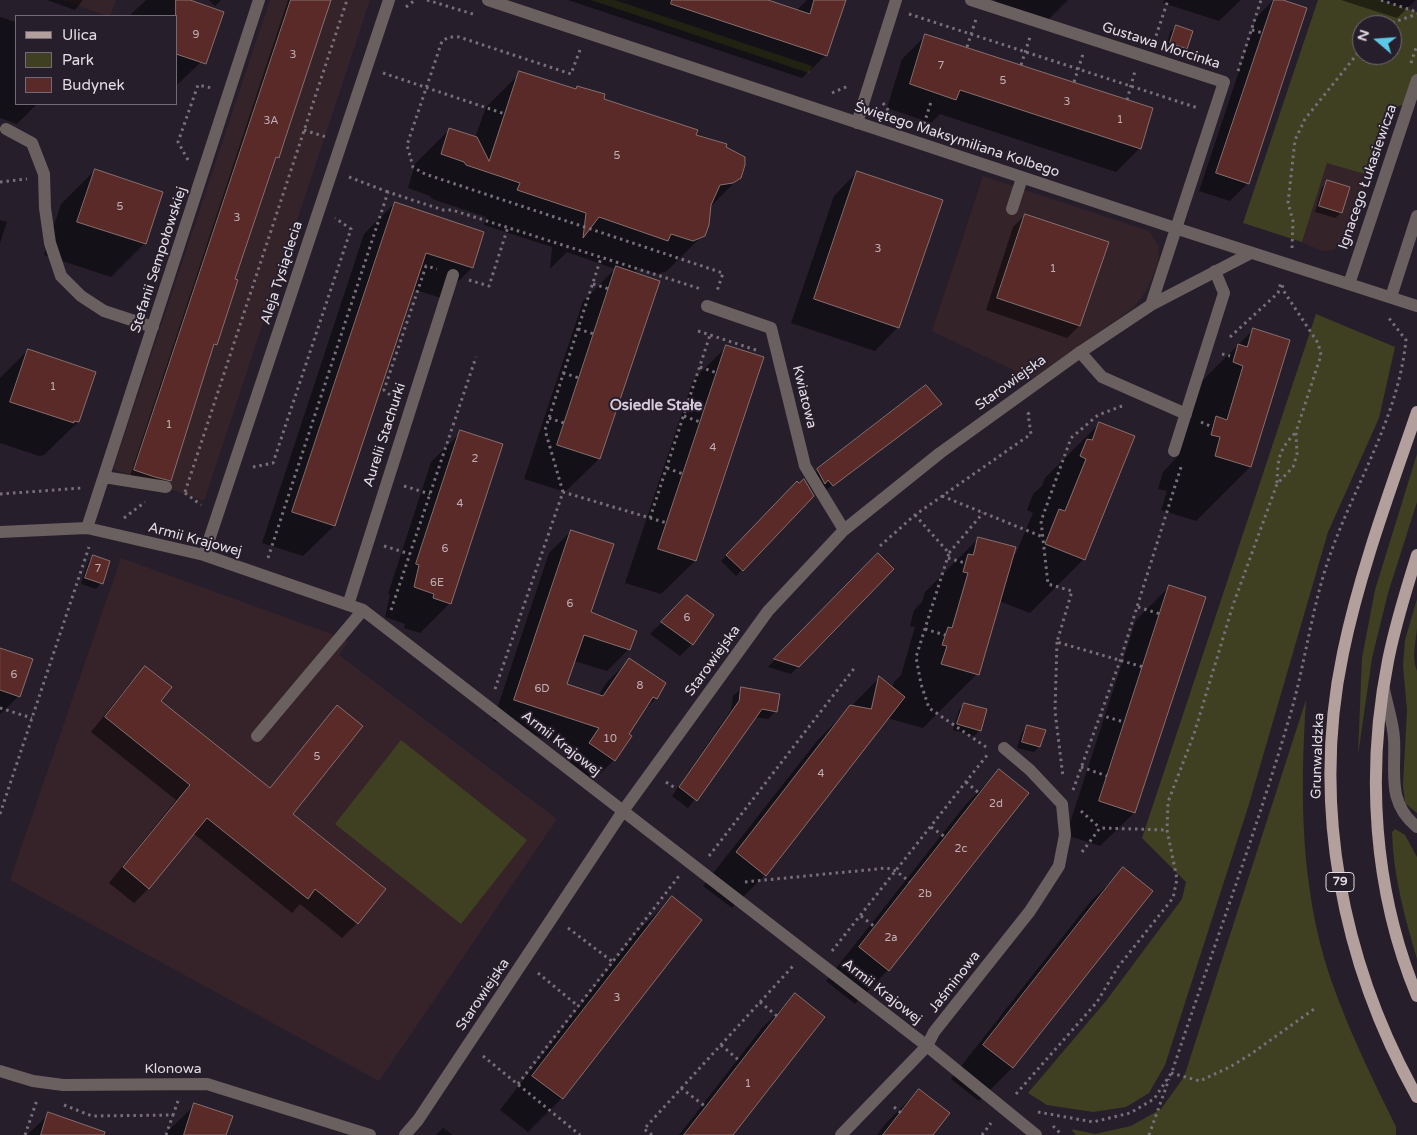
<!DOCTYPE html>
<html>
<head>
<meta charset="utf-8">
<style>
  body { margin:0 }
  #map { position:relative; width:1417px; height:1135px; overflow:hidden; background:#271e2b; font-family:"Varela Round",sans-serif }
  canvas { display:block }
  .legend { position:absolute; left:15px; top:15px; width:162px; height:90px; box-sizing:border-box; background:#271e2b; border:1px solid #726a76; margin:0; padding:6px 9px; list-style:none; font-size:15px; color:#e3dde6 }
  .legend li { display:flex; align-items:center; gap:10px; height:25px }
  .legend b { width:25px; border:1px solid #726a76 }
  .north { position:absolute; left:1352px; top:15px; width:50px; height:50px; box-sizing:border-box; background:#271e2b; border:1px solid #726a76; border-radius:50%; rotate:288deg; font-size:14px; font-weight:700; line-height:20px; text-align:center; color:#e3dde6 }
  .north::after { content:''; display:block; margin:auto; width:18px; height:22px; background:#5bc8e7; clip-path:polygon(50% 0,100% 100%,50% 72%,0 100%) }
</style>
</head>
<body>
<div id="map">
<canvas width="1417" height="1135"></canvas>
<ul class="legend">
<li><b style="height:6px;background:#b39f9c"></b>Ulica</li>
<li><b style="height:14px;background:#3f4022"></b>Park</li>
<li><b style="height:14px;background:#592a28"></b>Budynek</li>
</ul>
<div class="north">N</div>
</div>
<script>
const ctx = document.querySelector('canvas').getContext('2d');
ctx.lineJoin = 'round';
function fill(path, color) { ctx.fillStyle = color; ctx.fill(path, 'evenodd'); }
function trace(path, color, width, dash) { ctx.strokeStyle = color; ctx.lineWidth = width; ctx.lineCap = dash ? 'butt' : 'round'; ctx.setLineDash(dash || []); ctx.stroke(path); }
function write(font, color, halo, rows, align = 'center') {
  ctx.font = font + ' "Varela Round",sans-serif'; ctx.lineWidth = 4; ctx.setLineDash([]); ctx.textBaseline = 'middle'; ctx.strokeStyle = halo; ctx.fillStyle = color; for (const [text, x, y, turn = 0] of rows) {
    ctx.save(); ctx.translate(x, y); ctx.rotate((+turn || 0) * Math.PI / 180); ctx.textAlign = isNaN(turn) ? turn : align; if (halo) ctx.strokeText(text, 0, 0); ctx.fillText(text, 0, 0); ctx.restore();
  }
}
fill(new Path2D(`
  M62,0H116L110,16H108Z
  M270,0H370L204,501L113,469Z
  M1327,162L1368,175L1349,232L1343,243L1333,250L1321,251L1302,242Z
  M983,176L1149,231L1159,247L1158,263L1147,290L1133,308L1032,379L932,331Z`), '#35232a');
fill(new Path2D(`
  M121,558L340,637L348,642L339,655L557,819L379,1081L10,880Z`), '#352329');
fill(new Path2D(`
  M591,0H615L812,66L809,73Z
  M1318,0H1381L1417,12V99L1390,110L1368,175L1327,163L1302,242L1243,223ZM1362,25H1392V55H1362Z
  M1316,314L1395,347L1379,418L1328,532L1249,804L1165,1065L1149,1093L1126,1107L1093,1112L1047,1105L1028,1093L1106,1001L1182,899L1186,882L1142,838Z
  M1417,454V502L1388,593L1372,658L1358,755L1362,658L1375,590Z
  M1417,599C1417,609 1417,618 1417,628C1416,643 1411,656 1417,671V813L1405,803L1403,785L1407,710L1403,666L1405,640Z
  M1306,700C1300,793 1300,887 1330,977C1348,1029 1372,1078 1396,1127V1135H1076L1071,1129L1095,1134L1131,1126L1161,1109L1184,1077Z
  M401,740L527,840L461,924L335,824Z
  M1395,829L1405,835L1417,857V959C1405,918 1393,875 1392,832Z`), '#3f4022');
fill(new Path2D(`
  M47,0H83L75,10Z
  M146,0H185L209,54L176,86V16H129Z
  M209,0H221L215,6Z
  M288,0H330L234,280L216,344L211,349L170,480L165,486L130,476Z
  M568,0H764L796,11L807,0H844L826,55L802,78Z
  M995,0H1068L1044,24L993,7Z
  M1164,0H1241L1219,21L1163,3Z
  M1273,0H1279L1248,183L1230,201L1199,191L1257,17Z
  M1341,0H1416L1397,18Z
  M0,17L16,22V104H37L17,124L0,118Z
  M1176,27L1186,48L1181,54L1166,49L1170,32Z
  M926,35L1140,148L1116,172L940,114L931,123L887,108L902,59Z
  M520,73L575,90L577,87L602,100L725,148L740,177L710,207L702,236L667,271L658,274L639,268L634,273L658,281L599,459L565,492L524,479L583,301L615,269L567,252L550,269L552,247L484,225L486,217L432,199L430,196L408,188L415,164L449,130L475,138L486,107Z
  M95,170L145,243L111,277L44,255L61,204Z
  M857,172L898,327L875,351L791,323L834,196Z
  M1328,181L1348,187L1341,213L1335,218L1315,212L1322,187Z
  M395,203L483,233L472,268L441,298L413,289L334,526L303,556L262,543L364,234Z
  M1025,215L1107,243L1079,326L1067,338L986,310L1013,227Z
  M0,220L7,222L0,243Z
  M1253,330L1250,467L1196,521L1161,510L1167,491L1158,489L1163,472L1179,455L1190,420L1184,399Z
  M726,347L762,358L695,561L661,594L625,583L693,380Z
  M28,350L95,372L78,422L44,455L39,456L0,443V378Z
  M926,387L934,409L826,490L812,476Z
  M1099,424L1084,559L1030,613L999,601L977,674L923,728L887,718L765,875L732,908L703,886L817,741L879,678L892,688L894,682L901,675L915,627L910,626L914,610L922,602L925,592L979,538L1011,559L1016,553L1033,513L1027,510L1033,494L1042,486L1045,478Z
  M461,432L450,603L420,633L404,628L405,624L385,617L390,595L388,594L431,462Z
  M797,483L812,496L736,576L721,561Z
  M571,531L590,613L629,649L607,671L574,661L566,685L598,696L607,682L629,660L656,698L640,715L614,760L592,782L568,765L578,750L493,721L549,553Z
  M878,554L892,569L791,674L768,667Z
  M93,556L101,583L96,589L81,584L88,562Z
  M1170,586L1204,598L1134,813L1100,846L1066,835L1136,620Z
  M687,597L692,644L680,656L650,634Z
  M0,649L19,696L0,714Z
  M146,667L159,701L269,789L323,722L338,707L291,814L357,923L342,938L300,904L292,913L193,833L149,888L134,903L109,883L176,800L91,732L131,682Z
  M742,688L776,711L768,719L755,717L688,808L672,796L731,710L733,696Z
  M964,704L980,730L974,736L953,730L959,710Z
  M1028,726L1039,747L1034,752L1017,748L1022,732Z
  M999,771L888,970L855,1004L826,981L966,804Z
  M1124,869L1151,891L1012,1068L979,1101L951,1079L1090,902Z
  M672,898L700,920L562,1098L528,1132L500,1110L638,931Z
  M795,995L731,1135H679L762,1028Z
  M919,1090L931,1135H877L885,1124Z
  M195,1105L225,1135H164Z
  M49,1114L81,1135H27Z
  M443,1128L453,1135H436Z`), '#0007');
const building = new Path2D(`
  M176,0H190L224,12L206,64L176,54Z
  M291,0H331L284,142L279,158L276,157L235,279L238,280L217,345L214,344L171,481L155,477L134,470Z
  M672,0H768L810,14L814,0H846L827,56L671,4Z
  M1274,0H1283L1307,8L1249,184L1216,173Z
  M1176,25L1193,31L1187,49L1170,43Z
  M925,34L1153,108L1141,149L960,90L956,100L910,84Z
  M519,71L576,89L577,86L605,94L604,99L698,130L696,135L727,144L726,147L745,157V165L741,178L733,183L720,185L711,205L709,225L705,236L693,241L671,234L668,241L599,217L583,238L586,213L517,190L520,183L466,165L464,162L441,154L449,128L477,137L489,161Z
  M95,169L163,192L146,244L77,222Z
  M857,171L943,200L899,328L814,299Z
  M1327,180L1350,187L1342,213L1319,206Z
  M395,202L484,232L473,268L426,253L335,526L292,512Z
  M1025,214L1109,242L1080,326L997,298Z
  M616,266L660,281L600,459L557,445Z
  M1253,328L1290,340L1251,467L1215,456L1220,437L1211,435L1216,416L1227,420L1243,366L1233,362L1238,344L1247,347Z
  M726,345L764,357L696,561L658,549Z
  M28,349L96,372L79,422L74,421V423L10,402Z
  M926,385L942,404L833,486L828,480L825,484L817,469Z
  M1099,422L1135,436L1085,560L1045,544L1059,509L1065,511L1086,459L1080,456L1087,439L1092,440Z
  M460,430L503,444L451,604L433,598L434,594L414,587L419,565L416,564Z
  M804,479L814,496L743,571L726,555L797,481L799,483Z
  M571,530L614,544L591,612L637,631L630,650L584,635L567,684L603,696L629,658L666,683L657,699L653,697L629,734L632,736L615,761L589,743L599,728L514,700Z
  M978,537L1016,547L979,675L941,664L947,646L942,645L948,627L952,628L968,573L963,572L968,554L973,555Z
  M878,553L894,569L799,667L774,659Z
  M93,555L110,561L103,584L85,578Z
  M1169,585L1206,597L1135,813L1099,801Z
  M687,595L714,615L693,645L661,622Z
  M0,648L33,659L20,697L0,690Z
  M145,666L172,687L161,701L270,788L337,705L363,726L293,814L386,889L358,924L315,889L308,899L207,818L149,889L123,867L190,785L105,717Z
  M879,676L905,697L766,876L736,852L850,705L871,709Z
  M741,687L780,694L777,712L762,709L697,801L679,787L739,701Z
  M964,703L987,709L981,731L957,724Z
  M1027,725L1046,730L1040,747L1022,742Z
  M999,769L1029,793L889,971L859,947Z
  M1123,867L1153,891L1013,1068L983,1045Z
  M672,896L702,920L563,1099L532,1076Z
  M795,993L825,1017L733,1135H684Z
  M919,1089L950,1113L933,1135H883Z
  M194,1103L233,1116L226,1135H184Z
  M48,1112L105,1132L104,1135H41Z`);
fill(building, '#592a28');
trace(building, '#856f6d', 1);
trace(new Path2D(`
  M427,0L476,15
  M1381,0L1417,12
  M406,7L415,0
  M909,14L1198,108
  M1386,25L1417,14
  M1252,30L1263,33
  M1154,42L1168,0
  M967,47L976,19
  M580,50L571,74L459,37H449L442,41L407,145L413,167L425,174L723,273L717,291
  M1411,63L1417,45
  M1021,65L1030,37
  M1238,71L1261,0
  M383,73L505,114
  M1074,82L1083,54
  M832,93L848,86
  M1127,100L1135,71
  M883,103L891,114
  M924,124L931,102
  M304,130L326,137
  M188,160L178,142L198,85L212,88
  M349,177L388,192
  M0,182L27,179
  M1292,248L1293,221L1288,203L1295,140L1305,119L1362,48
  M469,280L489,286L508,227
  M593,284L609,289
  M578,329L594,334
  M698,331L759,351
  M1230,337L1278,293L1281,282
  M1222,354L1230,356
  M700,367L717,373
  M563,373L579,378
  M395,399L384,390L426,266L437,269
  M1122,406L1098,415L1071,438L1041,521L1048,584L1072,591L1057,642L1143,667
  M684,416L700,422
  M549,418L564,423
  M1201,422L1210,426
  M253,467L273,463L351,229L335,218
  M667,468L683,474
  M1277,483C1278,458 1278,451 1296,432
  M404,486L430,494
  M185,492L347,0
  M563,492L545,430L601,258
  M185,493L201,505
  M0,494L82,488
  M942,496L1043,537
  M915,515L949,553L916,657L921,684L929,708L986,747
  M124,518L145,502
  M650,518L710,335
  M384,546L410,554
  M880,546L915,515L1031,434L1028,414L1031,412
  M949,553L983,513
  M268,558L388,192L443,210H452L487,221L701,289
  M948,558L965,563
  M1138,607L1160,614
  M391,610L476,357
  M925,629L945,635
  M1057,642L1055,711L1063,777
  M495,689L563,492L667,523
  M0,708L32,718
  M1100,715L1124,722
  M1081,767L1107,776
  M666,782L675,788
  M966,782L980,794
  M1073,790L1120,661L1181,467
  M1081,811L1100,828
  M0,814L89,547
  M931,827L945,837
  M1082,852L1100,828L1167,830
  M709,856L856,666
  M745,882L887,868L896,871L910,882
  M861,916L875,927
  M568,928L613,962
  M832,951L988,754
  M538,973L578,1006
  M760,1002L777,1016
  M721,1045L741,1062
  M483,1056L580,1135
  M1171,1073L1200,1081L1230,1067L1251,1054L1314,1009
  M518,1084L679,876
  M681,1088L706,1107
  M1016,1094L1097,1002L1118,967L1173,898L1177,879L1167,830L1168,802L1194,734L1233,605L1277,484L1293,467L1297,454L1296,432L1321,355L1318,343L1283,290L1282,282
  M64,1105L92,1116L173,1115L178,1101
  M894,1107L901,1113
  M1038,1112L1093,1122L1130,1113L1154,1099L1172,1072C1211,954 1254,838 1289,719C1305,666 1311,610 1329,558C1354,485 1398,419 1406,340L1388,317
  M1053,1126L1062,1135
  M25,1135L37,1100
  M166,1135L173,1115
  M652,1135L644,1129L793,966
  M982,1135L991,1123
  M1149,1135L1169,1079`), '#77707b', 3, [2.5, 4]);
trace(new Path2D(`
  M488,0L1175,228L1417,306
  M971,0L1224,82L1151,305
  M857,123L896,0
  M6,129L32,143L44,174L45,208L50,243L61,276L81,296L104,311L153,327
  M1012,209L1022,178
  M1349,284L1417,80
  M1391,297L1417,216
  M707,306L771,328L805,466L844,530
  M1080,352L1102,377L1186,414
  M1174,451L1224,293L1215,271
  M104,477L166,487
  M87,528L259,0
  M0,532L87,528L204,555L363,610L927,1046L1036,1135
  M204,555L389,0
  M348,605L453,275
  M1384,689C1387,705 1393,722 1394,738C1396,772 1386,802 1417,827
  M257,736L363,610
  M0,1071L33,1081L63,1085L207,1084L370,1135
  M405,1135L418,1120L623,811L768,611L844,530L940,453L1076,355L1151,305L1251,253
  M841,1135L927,1046L934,1032L1030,911L1059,866L1065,835L1062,804L1030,770L1004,748`), '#6a605f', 12);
trace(new Path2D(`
  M1417,412C1390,491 1360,571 1343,653C1311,805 1342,963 1417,1097
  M1417,555C1406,590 1395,625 1388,661C1366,771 1373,890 1417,996`), '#b39f9c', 12);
write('11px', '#c0b0b6', null, [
  ["9",196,35],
  ["3",293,55],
  ["7",941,66],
  ["5",1003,81],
  ["3",1067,102],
  ["1",1120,120],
  ["3A",271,121],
  ["5",617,156],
  ["5",120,207],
  ["3",237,218],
  ["3",878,249],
  ["1",1053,269],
  ["1",53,387],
  ["1",169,425],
  ["4",713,448],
  ["2",475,459],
  ["4",460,504],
  ["6",445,549],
  ["7",98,569],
  ["6E",437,583],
  ["6",570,604],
  ["6",687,618],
  ["6",14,675],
  ["8",640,686],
  ["6D",542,689],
  ["10",610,739],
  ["5",317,757],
  ["4",821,774],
  ["2d",996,804],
  ["2c",961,849],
  ["2b",925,894],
  ["2a",891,938],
  ["3",617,998],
  ["1",748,1084]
]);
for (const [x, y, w] of [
  [1340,882,28]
]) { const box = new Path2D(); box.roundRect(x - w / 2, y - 9.5, w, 19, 4); ctx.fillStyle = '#271e2b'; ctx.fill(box); trace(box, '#e3dde6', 1); }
write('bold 12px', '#e3dde6', null, [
  ["79",1340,882]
]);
write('14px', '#e3dde6', '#271e2b', [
  ["Gustawa Morcinka",1161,46,18],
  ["Świętego Maksymiliana Kolbego",957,140,18],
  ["Ignacego Łukasiewicza",1368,177,-71],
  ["Stefanii Sempołowskiej",159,260,-72],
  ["Aleja Tysiąclecia",282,273,-72],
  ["Starowiejska",1011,383,-36],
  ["Kwiatowa",804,397,76],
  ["Aurelii Stachurki",385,435,-72],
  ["Armii Krajowej",195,540,15],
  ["Starowiejska",713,661,-54],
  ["Armii Krajowej",561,744,38],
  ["Grunwaldzka",1318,756,-88],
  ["Jaśminowa",955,982,-52],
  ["Armii Krajowej",882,992,38],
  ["Starowiejska",483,995,-56],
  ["Klonowa",173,1069]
]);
write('bold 15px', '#d7ccde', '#271e2b', [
  ["Osiedle Stałe",656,406]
]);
</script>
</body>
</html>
